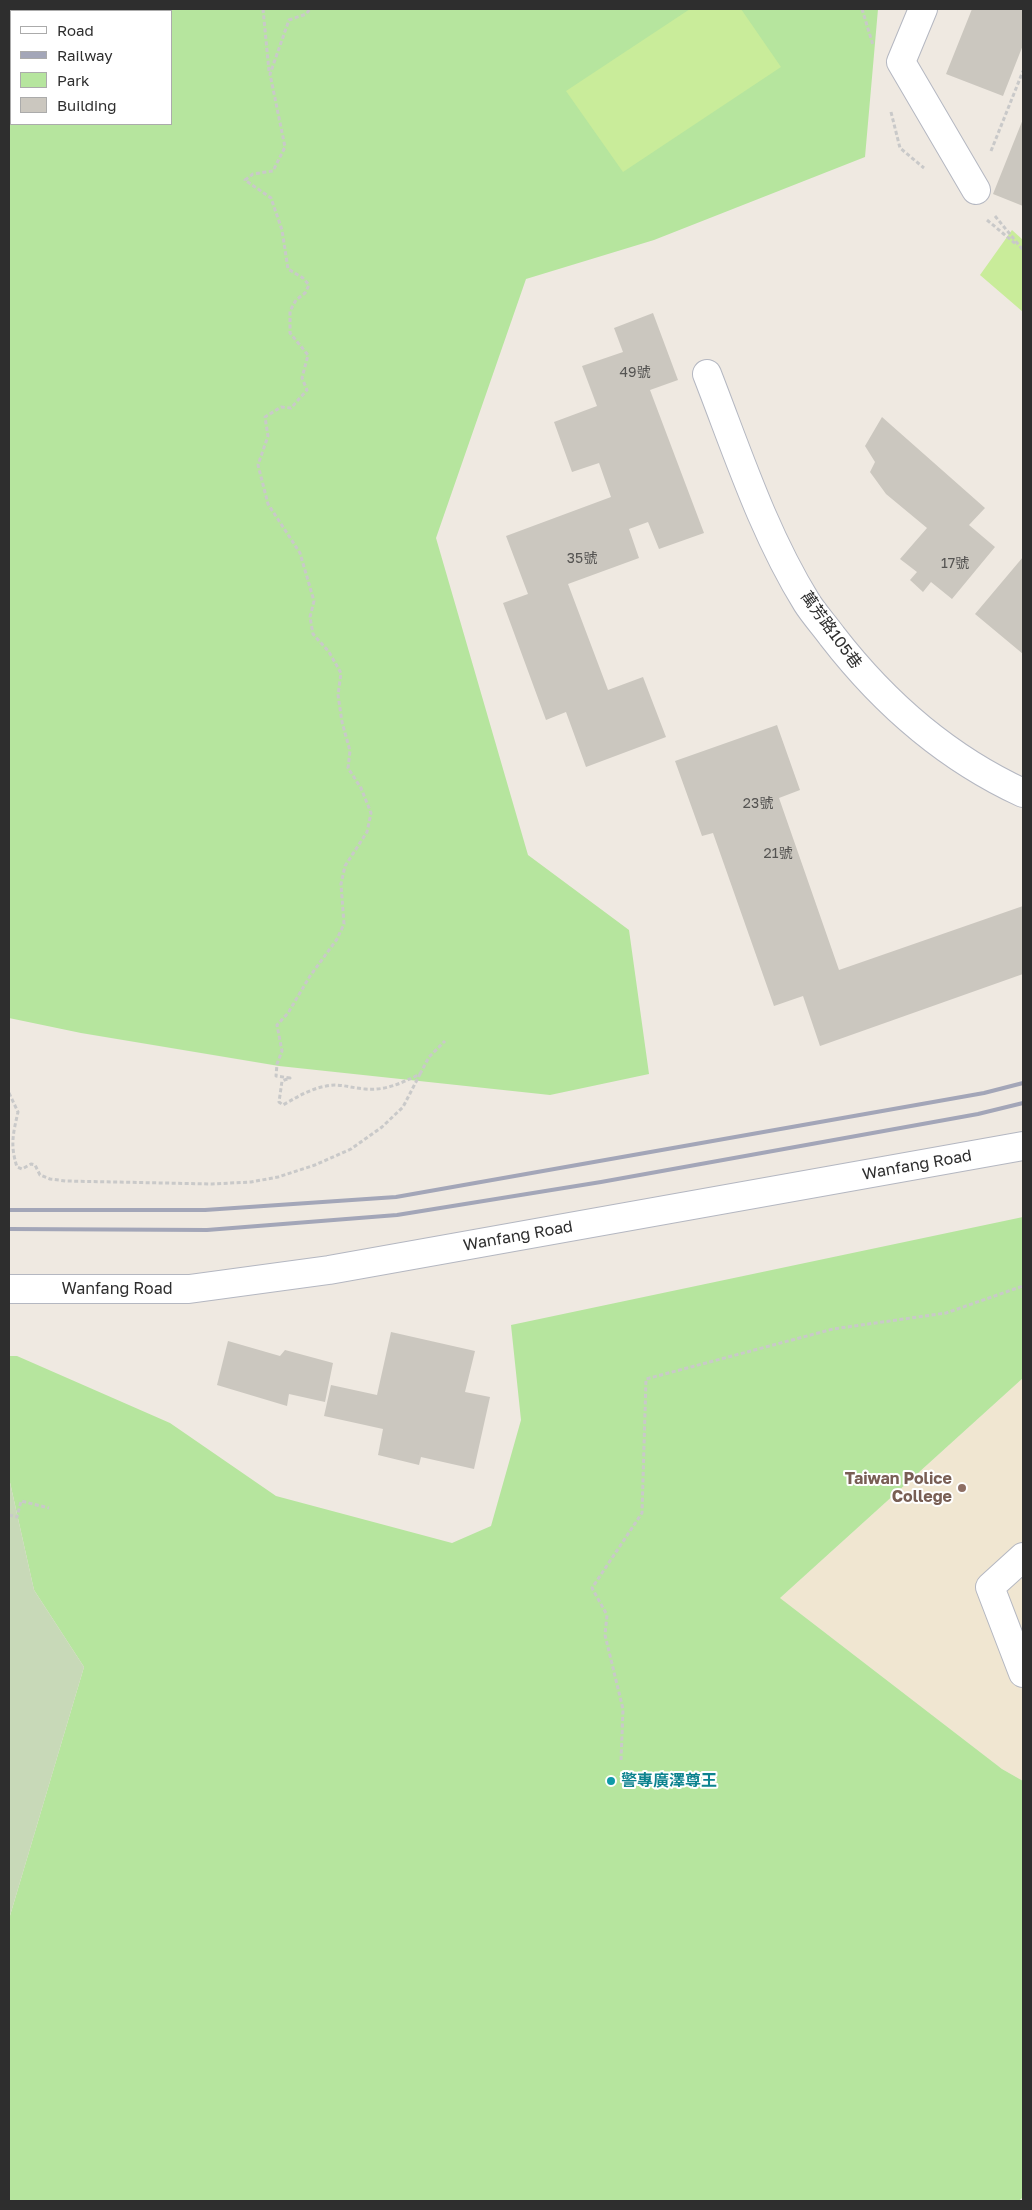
<!DOCTYPE html>
<html>
<head>
<meta charset="utf-8">
<style>
  body { margin:0 }
  #map { position:relative; width:1032px; height:2210px; overflow:hidden; background:#efe9e1; font-family:"Golos Text",sans-serif }
  canvas { display:block }
  .frame { position:absolute; inset:0; border:10px solid #2e2e2e; pointer-events:none }
  .legend { position:absolute; left:10px; top:10px; width:162px; height:115px; box-sizing:border-box; background:#fff; border:1px solid #ababab; margin:0; padding:6px 9px; list-style:none; font-size:15px; color:#2e2e2e }
  .legend li { display:flex; align-items:center; gap:10px; height:25px }
  .legend b { width:25px; border:1px solid #ababab }
</style>
</head>
<body>
<div id="map">
<canvas width="1032" height="2210"></canvas>
<div class="frame"></div>
<ul class="legend">
<li><b style="height:6px;background:#fff"></b>Road</li>
<li><b style="height:6px;background:#a3a6b8"></b>Railway</li>
<li><b style="height:14px;background:#b6e59e"></b>Park</li>
<li><b style="height:14px;background:#cbc7bf"></b>Building</li>
</ul>
</div>
<script>
const ctx = document.querySelector('canvas').getContext('2d');
ctx.lineJoin = 'round';
function fill(path, color) { ctx.fillStyle = color; ctx.fill(path, 'evenodd'); }
function trace(path, color, width, dash) { ctx.strokeStyle = color; ctx.lineWidth = width; ctx.lineCap = dash ? 'butt' : 'round'; ctx.setLineDash(dash || []); ctx.stroke(path); }
function write(font, color, halo, rows, align = 'center') {
  ctx.font = font + ' "Golos Text","Noto Sans TC",sans-serif'; ctx.lineWidth = 4; ctx.setLineDash([]); ctx.textBaseline = 'middle'; ctx.strokeStyle = halo; ctx.fillStyle = color; for (const [text, x, y, turn = 0] of rows) {
    ctx.save(); ctx.translate(x, y); ctx.rotate((+turn || 0) * Math.PI / 180); ctx.textAlign = isNaN(turn) ? turn : align; if (halo) ctx.strokeText(text, 0, 0); ctx.fillText(text, 0, 0); ctx.restore();
  }
}
fill(new Path2D(`
  M1023,1378V1781L1002,1769L780,1598Z`), '#f0e6d1');
fill(new Path2D(`
  M9,9H878L865,157L654,240L526,279L436,538L528,855L629,930L649,1074L550,1095L279,1066L81,1033L9,1018ZM11,11H171V124H11Z
  M1023,1217V1378L780,1598L1002,1769L1023,1781V2197L1019,2201H9V1919L84,1667L34,1590L9,1478V1356H17L170,1423L276,1496L452,1543L491,1526L521,1420L511,1325Z`), '#b6e59e');
fill(new Path2D(`
  M9,1478L34,1590L84,1667L9,1919Z`), '#c8d9b8');
fill(new Path2D(`
  M690,9H741L781,67L623,172L566,91Z
  M1012,230L1023,240V312L980,275Z`), '#c9ec9a');
fill(new Path2D(`
  M972,9H1023V45L1003,96L946,74Z
  M1023,119V206L993,194Z
  M653,313L678,380L650,390L704,533L659,549L648,522L629,529L639,558L568,584L608,690L643,677L666,737L586,767L566,712L546,720L503,603L528,594L506,536L611,497L599,463L572,472L554,422L597,406L582,366L623,352L614,328Z
  M882,417L985,508L969,525L995,547L952,599L931,582L923,592L910,580L917,572L900,559L927,528L886,494L870,472L875,462L865,446Z
  M1023,557V654L975,614Z
  M777,725L800,790L779,798L839,970L1023,906V974L820,1046L803,996L774,1006L713,833L702,836L675,761Z
  M391,1332L475,1351L465,1392L490,1397L474,1469L421,1457L419,1465L378,1455L383,1429L324,1416L331,1385L377,1395Z
  M228,1341L280,1356L285,1350L333,1363L325,1402L289,1394L287,1406L217,1385Z`), '#cbc7bf');
const minor = new Path2D(`
  M923,9L901,62L976,190
  M707,374C737,451 763,532 807,603C814,614 824,625 832,636C883,702 947,758 1023,793
  M9,1289H189L329,1270L1023,1146
  M1023,1557L990,1587L1023,1673`);
trace(minor, '#b4b7c1', 30);
trace(new Path2D(`
  M263,9L269,71
  M862,9L873,45
  M891,112L900,148L924,168
  M991,151L1023,71
  M995,216L1023,250
  M987,220L1017,245
  M420,1074L429,1057L445,1041
  M9,1093L18,1112C13,1134 10,1145 17,1167L22,1169L31,1164L35,1165L40,1175L50,1179L66,1181L212,1184L251,1182L278,1177L315,1165L351,1149L382,1127L403,1107L420,1074C402,1083 385,1091 365,1089C351,1088 339,1083 326,1086C310,1089 297,1097 283,1105L279,1102L282,1081L290,1078L276,1076L277,1064L282,1051L277,1025L288,1013L310,976L337,939L344,924L341,884L345,866L367,832L371,813L361,788L348,768L350,751L342,722L338,695L341,673L329,652L313,634L310,617L314,601L300,553L268,504L258,465L268,436L265,417L281,407L291,408L307,390L302,378L308,355L290,333V311L296,300L305,293L309,285L303,278L288,269L282,230L271,198L245,180L253,174L273,171L285,147L270,74L289,20L306,14L310,9
  M9,1515L17,1517L21,1501L49,1508
  M621,1760L623,1709L605,1635L607,1615L592,1588L642,1513L646,1379L833,1329L946,1313L1023,1286`), '#c9c9c9', 3, [4, 2.5]);
trace(minor, '#fff', 28);
trace(new Path2D(`
  M9,1210H205L396,1197L984,1093L1023,1083
  M9,1229L207,1230L397,1215L601,1182L978,1114L1023,1103`), '#a3a6b8', 4);
for (const [x, y, r, color] of [
  [962,1488,5,"#8d6e63"],
  [611,1781,5,"#0f9aa8"]
]) { const dot = new Path2D(); dot.arc(x, y, r, 0, 2 * Math.PI); ctx.fillStyle = color; ctx.fill(dot); trace(dot, '#fff', 2); }
write('14px', '#555452', null, [
  ["49號",635,373],
  ["35號",582,559],
  ["17號",955,564],
  ["23號",758,804],
  ["21號",778,854]
]);
write('16px', '#2e2e2e', '#fff', [
  ["萬芳路105巷",831,630,54],
  ["Wanfang Road",917,1165,-10],
  ["Wanfang Road",518,1236,-10],
  ["Wanfang Road",117,1289]
]);
write('bold 16px', '#785e54', '#fff', [
  ["Taiwan Police",952,1479],
  ["College",952,1497]
], 'right');
write('bold 16px', '#0d838f', '#fff', [
  ["警專廣澤尊王",621,1781]
], 'left');
</script>
</body>
</html>
